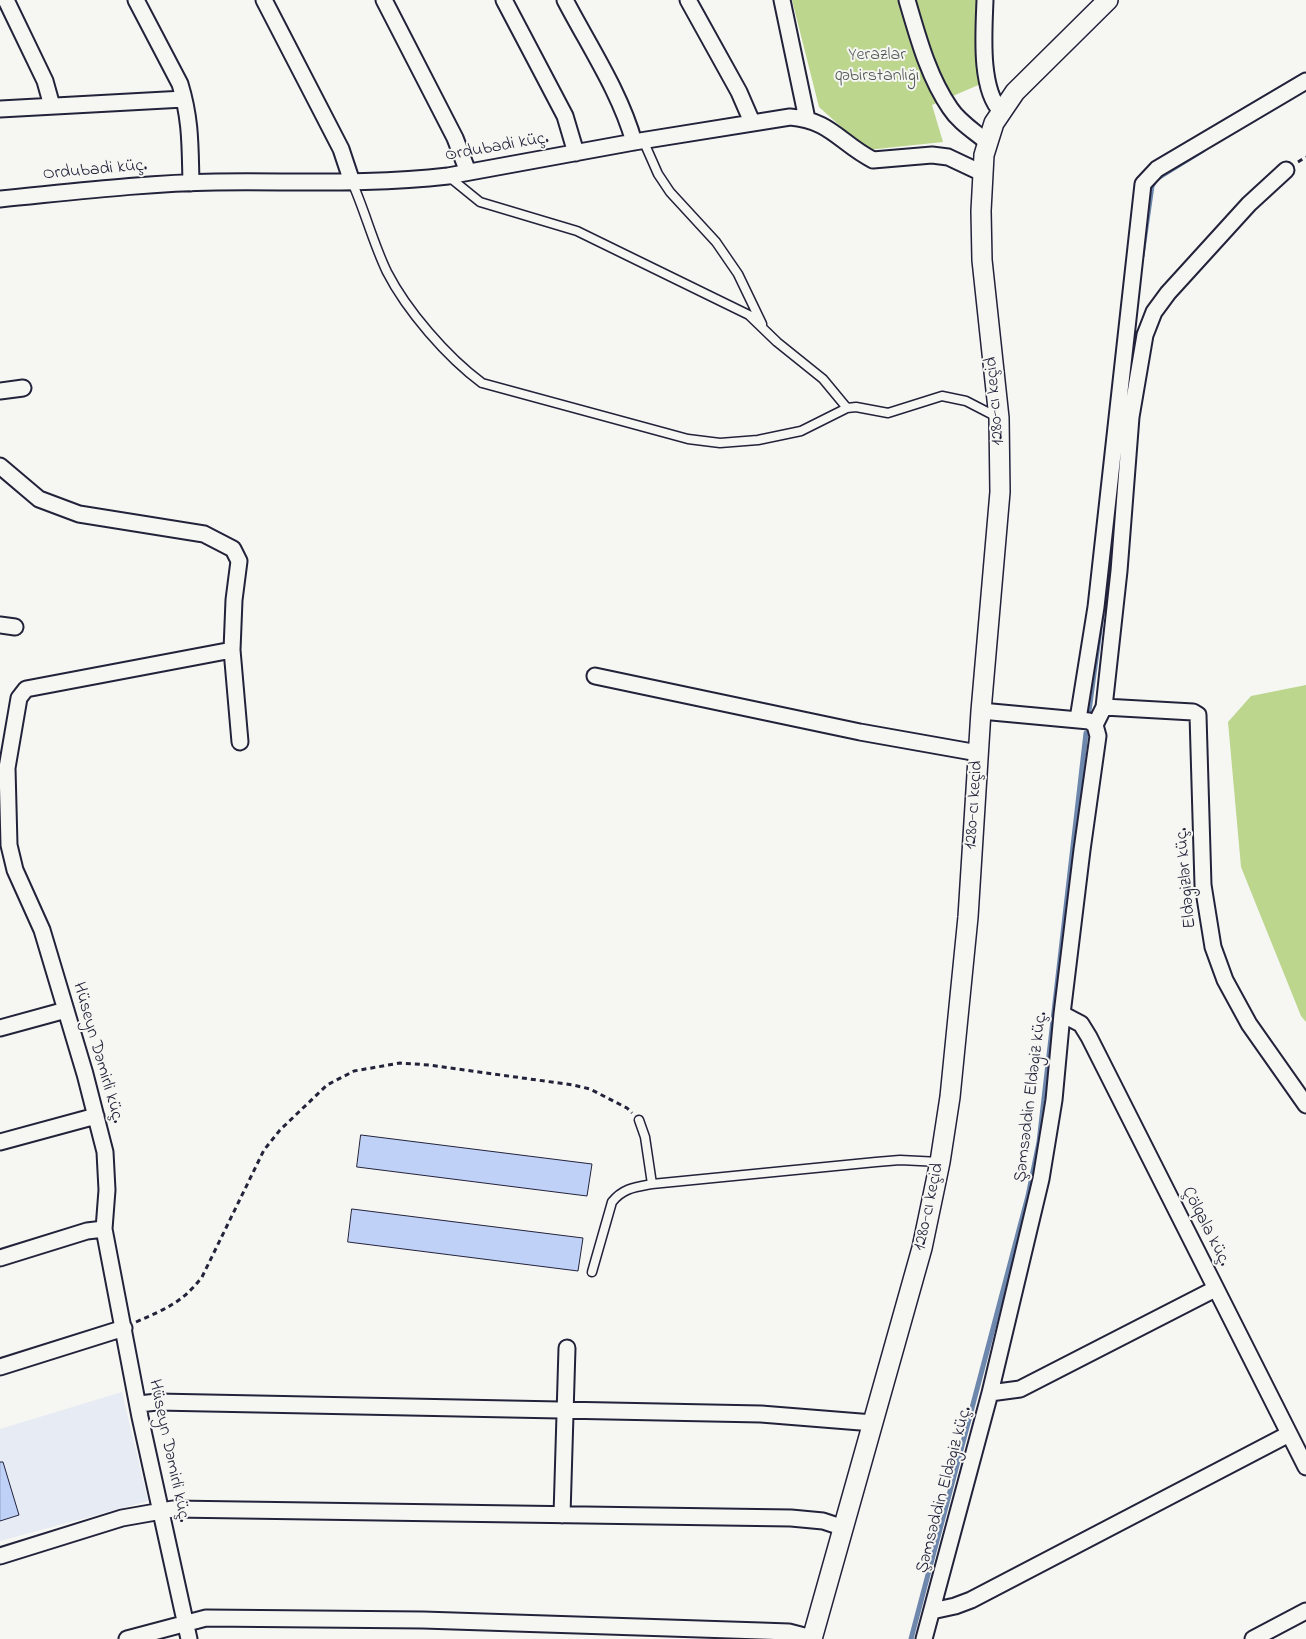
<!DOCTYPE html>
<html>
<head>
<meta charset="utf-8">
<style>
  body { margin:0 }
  canvas { display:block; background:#f6f6f2 }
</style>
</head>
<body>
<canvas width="1306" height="1639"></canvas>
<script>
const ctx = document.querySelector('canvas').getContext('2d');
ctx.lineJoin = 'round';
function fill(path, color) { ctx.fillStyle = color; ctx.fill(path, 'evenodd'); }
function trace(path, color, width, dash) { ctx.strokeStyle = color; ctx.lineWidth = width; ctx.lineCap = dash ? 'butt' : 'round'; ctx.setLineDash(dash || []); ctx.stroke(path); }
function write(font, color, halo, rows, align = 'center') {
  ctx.font = font + ' "Indie Flower",sans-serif'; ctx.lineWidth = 4; ctx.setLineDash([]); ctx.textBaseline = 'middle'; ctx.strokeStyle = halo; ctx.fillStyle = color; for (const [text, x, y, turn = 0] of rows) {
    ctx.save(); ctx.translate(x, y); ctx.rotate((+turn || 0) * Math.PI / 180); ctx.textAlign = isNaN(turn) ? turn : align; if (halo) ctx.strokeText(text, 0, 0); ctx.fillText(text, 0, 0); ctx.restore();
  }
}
fill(new Path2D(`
  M122,1392L148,1501L0,1541V1429Z`), '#e6ebf4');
fill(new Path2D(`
  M792,0H980L983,83L932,105L943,142L867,150L819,107Z
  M1306,685V1022L1301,1016L1241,867L1228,722L1251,696Z`), '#bcd68e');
trace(new Path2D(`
  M1142,256L1152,186L1156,179L1203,150
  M1089,711L1102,615
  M911,1639L1028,1196L1039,1142L1086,733`), '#6d87ad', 5);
const building = new Path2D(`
  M361,1135L592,1164L587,1196L357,1167Z
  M352,1209L583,1238L578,1271L348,1242Z
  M0,1462H3L19,1515L0,1521Z`);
fill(building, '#bfd1f7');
trace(building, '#22223b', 1);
const service = new Path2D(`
  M643,140L658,174L670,192L716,242L738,274L762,324
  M448,176L480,202L577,231L749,315L777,342L823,379L847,408
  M352,182C365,211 373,243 387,272C407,311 447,357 482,383L688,439L720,443L758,440L801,431L847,408L856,407L888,413L942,396L966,401L997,417
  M639,1120L645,1137L652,1184
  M592,1272L612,1202C623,1188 636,1187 652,1184L876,1162L900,1160L940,1162`);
const minor = new Path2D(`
  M6,0L45,81L52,106
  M136,0L180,84C191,120 190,146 191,183
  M264,0L341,149L352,182
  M384,0L455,138L468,172
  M504,0L565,116L576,153
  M565,0C589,46 620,92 634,142
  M688,0L739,92L752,122
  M782,0L807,119
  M907,0C918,37 928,76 950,108C959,122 974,131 987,142
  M985,0C984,30 979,89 1001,111
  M0,109L184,99
  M0,199C72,192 144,183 216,182C294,181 371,185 448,176L634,142L790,117C830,120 840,143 873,160L932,155L948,157L982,173
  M0,391L23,388
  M0,466L39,499L79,514L204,534L233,549L239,561L234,600L232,650L240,742
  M0,625L15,627
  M595,676L860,732L978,753
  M1104,707L1193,712L1198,715L1203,885L1213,947L1225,980L1249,1024L1306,1105
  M1078,719L1096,607L1143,184L1157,169L1306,81
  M1095,725L1104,707L1119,571L1131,417L1145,335L1154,312L1168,293L1249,204L1286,170
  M1062,1014L1081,1024L1089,1037L1306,1467
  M0,1028L66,1010
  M0,1142L96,1116
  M0,1258L87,1231L104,1229
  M0,1367L124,1328
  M990,1393L1020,1389L1215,1289
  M139,1404L157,1402L761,1414L873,1423
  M562,1515L567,1348
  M0,1556L122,1518L173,1509L791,1518L823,1521L844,1528
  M932,1611L955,1606L971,1600L1289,1434
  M127,1639L206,1618L423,1620L761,1631L789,1632L812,1638
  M189,1639L140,1417L104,1229L107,1190L105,1152L85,1074L42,930L15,870L9,845L7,768L19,698L26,689L232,650
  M924,1639L990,1393L1041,1179L1054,1100L1062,1014L1082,850L1098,736L1095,725L1089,721L981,711
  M1253,1639L1306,1611`);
const tertiary = new Path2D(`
  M812,1639L922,1248L940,1162L950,1097L968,917L981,711L1000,492L999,418L982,260L981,211L984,155L994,123L1015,92L1108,0`);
trace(service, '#22223b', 11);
trace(minor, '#22223b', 19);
trace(tertiary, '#22223b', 22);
trace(new Path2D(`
  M1298,162L1306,157
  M136,1322C165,1309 182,1303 202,1277L264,1150L280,1130L327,1085L354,1071L400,1063L429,1065L573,1085L590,1089L627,1108L632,1113`), '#22223b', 3, [5, 4]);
trace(service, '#f6f6f2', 8);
trace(minor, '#f6f6f2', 15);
trace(tertiary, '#f6f6f2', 19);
write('18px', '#505854', '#f6f6f2', [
  ["Yerazlar",877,56],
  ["qəbirstanlığı",877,77]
]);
write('18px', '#22223b', '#f6f6f2', [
  ["Ordubadi küç.",497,148,-10],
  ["Ordubadi küç.",95,171,-5],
  ["1280-cı keçid",996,401,-95],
  ["1280-cı keçid",975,805,-86],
  ["Eldəgizlər küç.",1187,878,-95],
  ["Hüseyn Dəmirli küç.",97,1053,74],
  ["Şəmsəddin Eldəgiz küç.",1032,1097,-83],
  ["1280-cı keçid",930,1207,-78],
  ["Çölqala küç.",1205,1227,63],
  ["Hüseyn Dəmirli küç.",168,1451,78],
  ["Şəmsəddin Eldəgiz küç.",945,1490,-75]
]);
</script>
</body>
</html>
